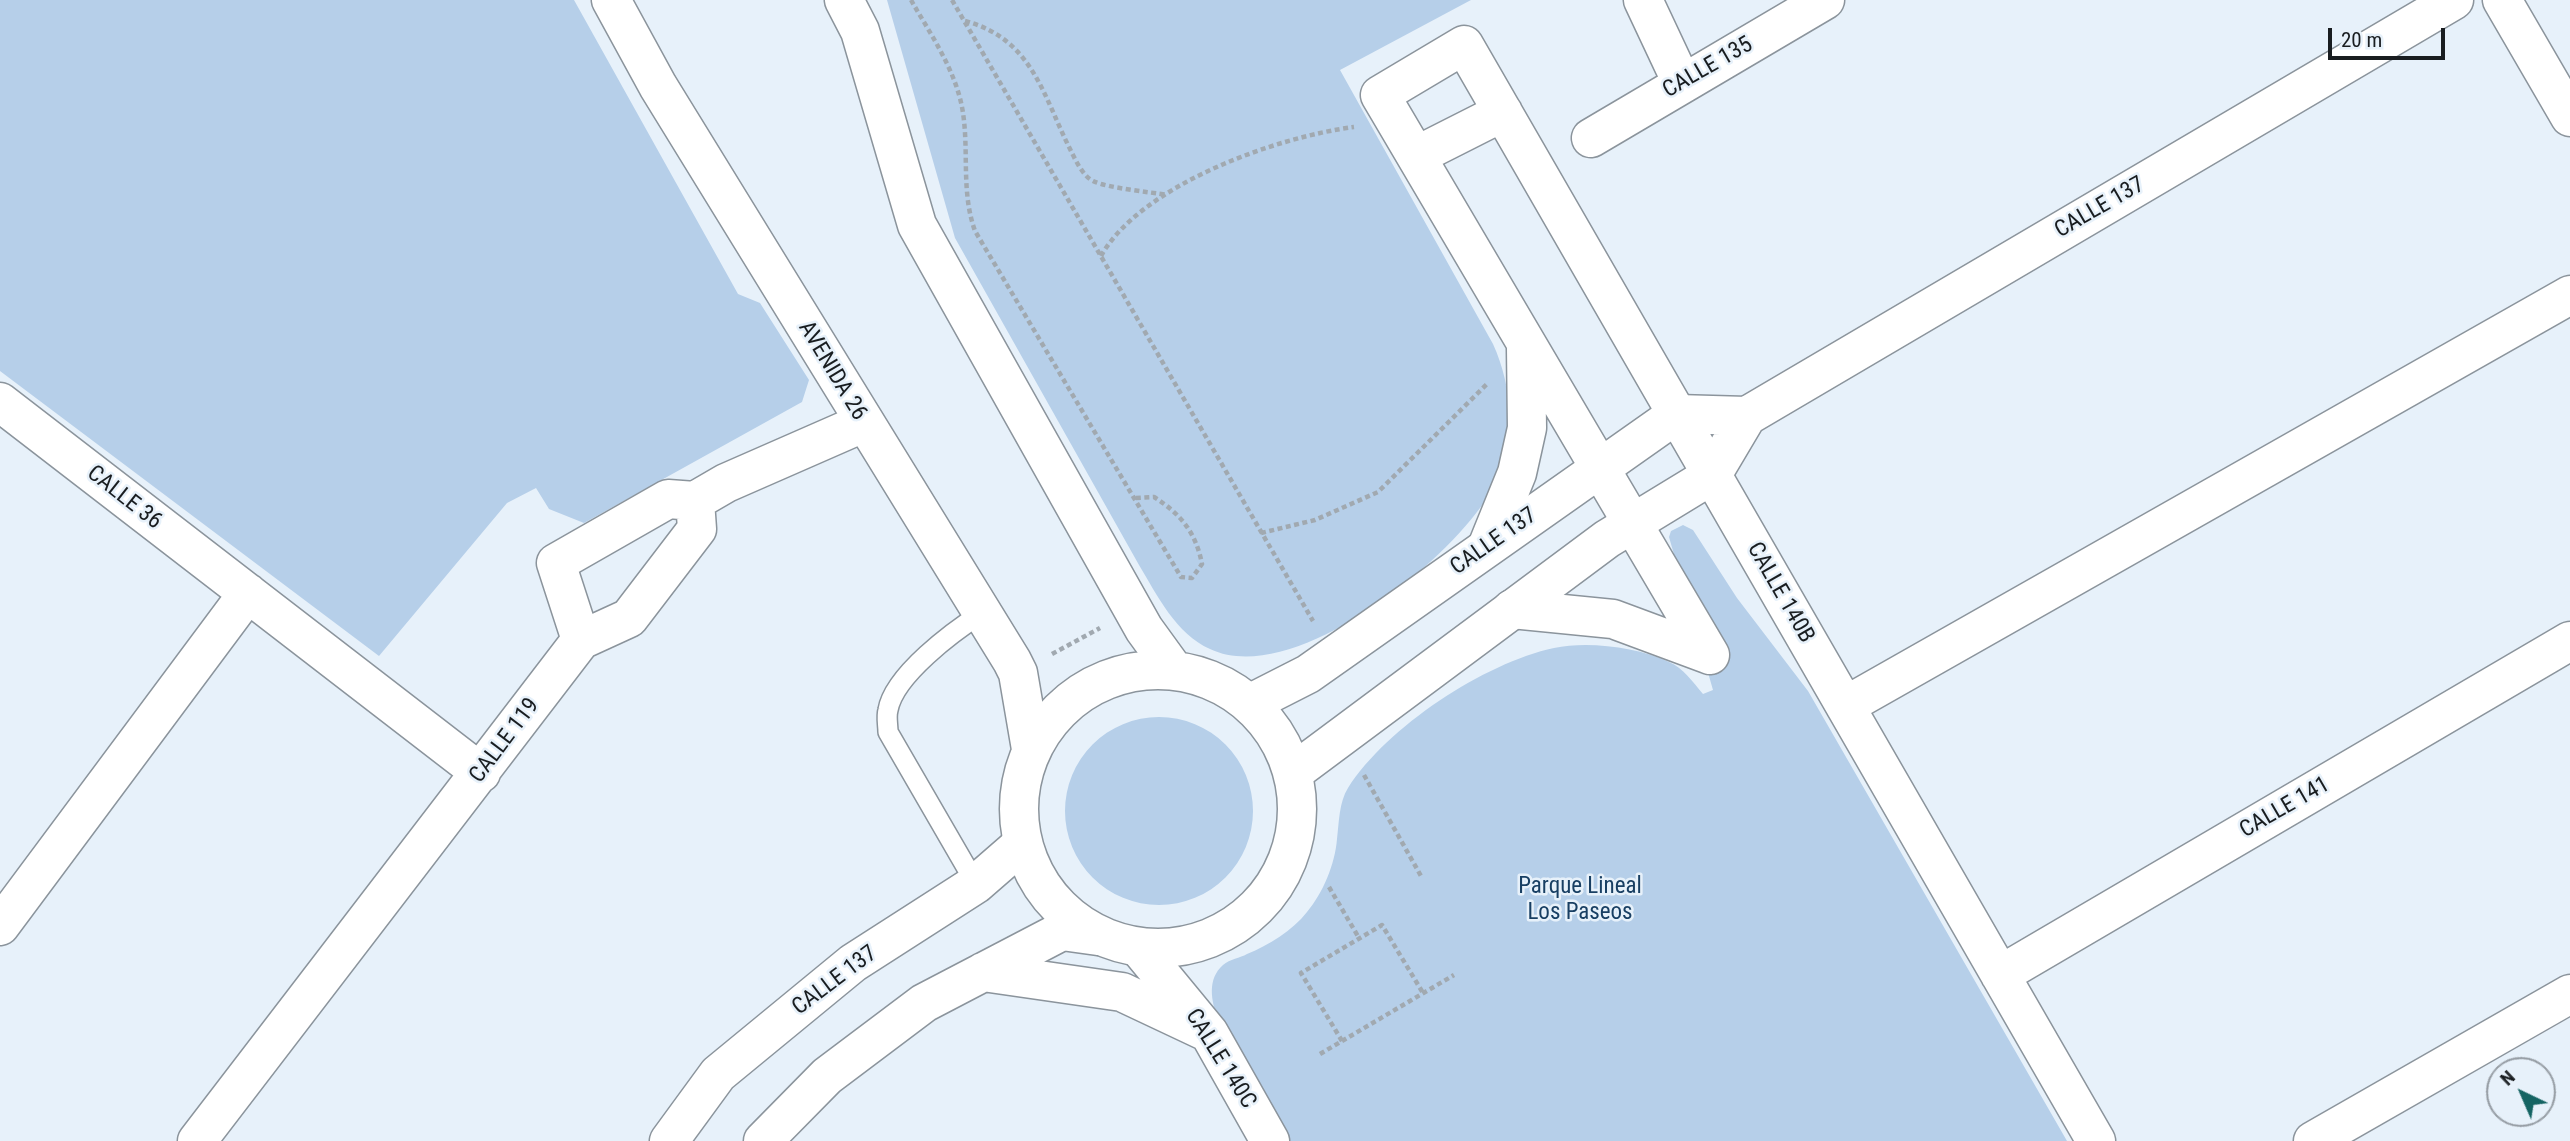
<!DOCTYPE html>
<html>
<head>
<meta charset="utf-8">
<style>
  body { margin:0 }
  #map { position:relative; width:2570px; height:1141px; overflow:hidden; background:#e7f1fa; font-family:"Roboto Condensed",sans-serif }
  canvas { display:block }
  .north { position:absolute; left:2486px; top:1057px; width:70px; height:70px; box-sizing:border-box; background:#e7f1fa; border:2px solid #959ca3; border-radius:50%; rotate:316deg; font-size:19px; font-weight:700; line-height:28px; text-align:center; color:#191d20 }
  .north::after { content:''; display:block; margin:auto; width:24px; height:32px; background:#156463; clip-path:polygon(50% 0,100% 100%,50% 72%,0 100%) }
  .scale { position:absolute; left:2328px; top:28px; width:117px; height:32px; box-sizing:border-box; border:4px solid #191d20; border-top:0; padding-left:9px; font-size:21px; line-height:24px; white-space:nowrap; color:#191d20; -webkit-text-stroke:5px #e7f1fa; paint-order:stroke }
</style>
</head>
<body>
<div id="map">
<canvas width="2570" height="1141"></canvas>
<div class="north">N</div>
<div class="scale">20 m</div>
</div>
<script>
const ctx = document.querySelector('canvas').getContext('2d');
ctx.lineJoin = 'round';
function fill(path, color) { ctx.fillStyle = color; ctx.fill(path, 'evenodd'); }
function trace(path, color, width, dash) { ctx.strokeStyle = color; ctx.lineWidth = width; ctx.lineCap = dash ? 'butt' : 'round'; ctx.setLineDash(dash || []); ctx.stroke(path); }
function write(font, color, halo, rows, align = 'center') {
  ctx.font = font + ' "Roboto Condensed",sans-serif'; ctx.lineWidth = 5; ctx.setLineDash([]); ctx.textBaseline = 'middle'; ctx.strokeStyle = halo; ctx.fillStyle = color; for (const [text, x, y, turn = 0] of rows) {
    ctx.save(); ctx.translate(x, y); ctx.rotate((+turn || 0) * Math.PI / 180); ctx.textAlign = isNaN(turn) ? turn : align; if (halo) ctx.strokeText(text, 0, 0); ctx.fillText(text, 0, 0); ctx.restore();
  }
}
fill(new Path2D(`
  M0,0H574L738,294L760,303L809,380L802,402L584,523L549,509L536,488L507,503L379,656L0,371Z
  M887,0H1471L1340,70L1493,344C1513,388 1517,443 1493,488C1454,559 1294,689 1210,649C1176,634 1157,595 1139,565L955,238Z
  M1683,525L1693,530L1737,598L1808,691L2067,1141H1290L1218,1019C1211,1001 1207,979 1223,965C1230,959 1240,958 1247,954C1269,945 1292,931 1307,912C1323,893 1335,864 1337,839C1339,823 1339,802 1348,788C1387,727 1484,663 1554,648C1588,641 1637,647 1669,662C1683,668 1693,682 1703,694L1713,690L1669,537L1671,531Z
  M1065 811a94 94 0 1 1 188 0a94 94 0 1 1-188 0Z`), '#b6cfe9');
const service = new Path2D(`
  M976,884L888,732C888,725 886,717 888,710C894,675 954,631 982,613`);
const minor = new Path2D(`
  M1643,0L1682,83
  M2502,0L2570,117
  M1591,138L1825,0
  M1416,156L1503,112
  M0,402L481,773
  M1487,547L1517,473L1527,428L1526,348
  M1512,609L1613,619L1710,655
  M581,640L556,563L668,499L695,501
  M1710,655L1380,95L1464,45L2096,1141
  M1845,706L2570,295
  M0,926L248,593
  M1139,948L1209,1033L1270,1141
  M983,972L1122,992L1209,1033
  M2000,975L2570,641
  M197,1141L581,640L629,618L697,529L695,501L726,483L863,423
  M669,1141L718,1074L853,963L976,884L1022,844
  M763,1141L827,1076L924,1003L1062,931L1098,936
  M2313,1141L2570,994`);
const tertiary = new Path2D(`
  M611,0L658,86L1012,661L1018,673L1031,749
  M844,0L860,31L917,225L1144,629L1173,669
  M1019 809a139 139 0 1 1 278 0a139 139 0 1 1-278 0Z
  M1251,703L1308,674L1677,414L1747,416
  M1294,772L1607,539L1712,475L1747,416L2454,0`);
trace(service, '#8b949c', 22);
trace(minor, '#8b949c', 41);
trace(tertiary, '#8b949c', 41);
trace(new Path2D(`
  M911,0C931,35 957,72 963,113C969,153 961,192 975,231L1181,577L1192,578L1202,564C1196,533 1181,514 1154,497L1135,498
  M952,0L1313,621
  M965,21C1033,39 1043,96 1071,151C1076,161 1083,176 1093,181C1107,188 1150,192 1167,195
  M1101,256C1141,185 1276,137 1354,127
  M1261,533L1315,520L1378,492L1488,383
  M1052,654L1100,628
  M1364,775L1421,876
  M1329,887L1359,938
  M1342,1041L1301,973L1382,925L1423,993
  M1320,1054L1454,975`), '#a1a9b0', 4.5, [5, 3.5]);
trace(service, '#fff', 19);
trace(minor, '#fff', 38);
trace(tertiary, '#fff', 38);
write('23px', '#191d20', '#e7f1fa', [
  ["CALLE 135",1708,68,-30],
  ["CALLE 137",2100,208,-30],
  ["AVENIDA 26",832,371,59],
  ["CALLE 36",124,498,38],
  ["CALLE 137",1494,542,-35],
  ["CALLE 140B",1780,593,60],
  ["CALLE 119",505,741,-53],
  ["CALLE 141",2285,808,-30],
  ["CALLE 137",835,981,-37],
  ["CALLE 140C",1220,1059,58]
]);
write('23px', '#183f63', '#e7f1fa', [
  ["Parque Lineal",1580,887],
  ["Los Paseos",1580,913]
]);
</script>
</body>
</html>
